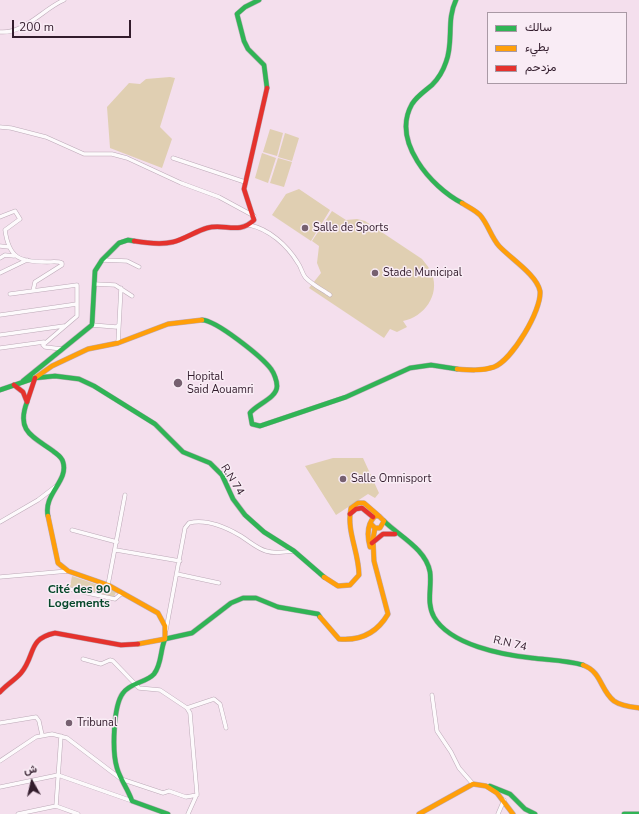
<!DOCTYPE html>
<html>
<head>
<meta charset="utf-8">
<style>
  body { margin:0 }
  #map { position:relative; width:639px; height:814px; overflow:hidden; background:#f4dfed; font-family:"Nunito Sans",Vazirmatn,sans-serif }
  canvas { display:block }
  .legend { position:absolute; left:487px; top:12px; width:140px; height:72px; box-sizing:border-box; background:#f9ecf5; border:1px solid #a999a5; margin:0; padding:5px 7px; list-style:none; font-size:12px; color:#321c2c }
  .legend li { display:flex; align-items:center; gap:8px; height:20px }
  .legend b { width:20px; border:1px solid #a999a5 }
  .north { position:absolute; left:12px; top:762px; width:40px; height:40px; -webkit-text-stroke:3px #f9ecf5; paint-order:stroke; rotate:352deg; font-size:11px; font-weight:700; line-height:16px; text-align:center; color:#321c2c }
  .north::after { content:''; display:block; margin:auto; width:14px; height:18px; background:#321c2c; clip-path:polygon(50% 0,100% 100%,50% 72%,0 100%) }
  .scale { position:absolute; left:12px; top:20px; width:119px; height:18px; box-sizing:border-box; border:2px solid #321c2c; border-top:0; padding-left:5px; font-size:12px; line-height:14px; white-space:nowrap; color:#321c2c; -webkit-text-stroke:3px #f9ecf5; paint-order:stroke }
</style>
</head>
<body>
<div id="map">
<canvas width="639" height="814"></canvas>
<ul class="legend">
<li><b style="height:5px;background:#30b455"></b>سالك</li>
<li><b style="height:5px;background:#ff9f0a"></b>بطيء</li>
<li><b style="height:5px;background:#e5322d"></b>مزدحم</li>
</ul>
<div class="north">ش</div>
<div class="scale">200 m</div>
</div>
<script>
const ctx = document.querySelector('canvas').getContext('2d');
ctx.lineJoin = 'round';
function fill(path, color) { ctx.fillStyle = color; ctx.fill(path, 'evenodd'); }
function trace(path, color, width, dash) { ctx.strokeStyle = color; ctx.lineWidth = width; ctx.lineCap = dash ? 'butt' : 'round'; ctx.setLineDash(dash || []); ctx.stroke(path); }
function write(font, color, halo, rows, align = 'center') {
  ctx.font = font + ' "Nunito Sans",sans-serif'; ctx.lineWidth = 3; ctx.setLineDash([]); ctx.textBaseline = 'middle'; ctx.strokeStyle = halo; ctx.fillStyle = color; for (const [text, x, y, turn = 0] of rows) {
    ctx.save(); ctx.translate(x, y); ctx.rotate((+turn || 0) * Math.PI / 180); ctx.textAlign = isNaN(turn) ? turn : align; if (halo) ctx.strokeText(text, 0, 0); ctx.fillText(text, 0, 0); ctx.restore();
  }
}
fill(new Path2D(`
  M170,77L175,78L160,127L172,139L162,168L110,148L107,107L129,83L140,84L146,79Z
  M270,129L283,133L277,156L263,152Z
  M285,133L299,138L292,161L278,157Z
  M262,153L276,158L268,183L255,178Z
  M278,158L292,162L284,187L270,183Z
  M299,189L330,210L311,241L272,215L286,194Z
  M332,211L346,220L357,219L365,221L422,259C425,263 430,268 432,274C440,295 424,317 403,321L407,327L397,332L390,329L384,338L309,288L321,273L317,263L319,246L312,241Z
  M333,458H363L379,493L375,498L368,494L336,515L305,466Z
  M72,576L107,588L116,592L114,597L70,587Z`), '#e0cfb2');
const street = new Path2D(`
  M0,32C24,34 43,9 64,0
  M0,127L11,128L46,137L84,154H112L127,158L181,183L219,197L254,216
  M173,158L245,182
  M0,217L15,211L20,219L5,230C9,258 19,262 47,262C52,262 58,261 62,263V265L35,282L33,291
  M249,225C269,229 287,245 298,263C301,267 302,273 305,277C311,284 323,290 330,295
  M0,246L9,247
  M0,258L5,255L14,256
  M102,260L127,261L139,267
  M0,273L27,260
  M95,284L115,285L132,296
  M10,294L77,285V316L43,345L45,347L62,349
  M0,315L77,304
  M92,325L116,327L119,325L121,288
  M0,335L64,326
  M118,343L119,325
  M0,348L44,342
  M0,522L38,500L55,487
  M72,530L117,542
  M116,550L180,561
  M177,574L219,583
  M0,577L68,571
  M108,585L125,495
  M57,589H69L115,599L122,593
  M166,630L185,528L189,523C205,519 225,527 239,535C248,540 256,548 266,551C275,554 284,552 294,551
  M83,659L101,664L110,660L113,661L139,688L160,690L187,708L190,713L197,794L188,814
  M432,695L437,731L451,752L459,768L473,784
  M187,708L214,699L220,704L226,728
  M0,723L36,717L39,721L42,735
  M0,761L36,737L52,734L67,738L121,779L163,793L169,791L186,797L197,795
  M0,787L58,775L132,801
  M56,806L61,736
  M18,814L56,806L78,814
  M498,814L504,800`);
const fast = new Path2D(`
  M259,0L245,7L237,14L244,41L248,49L264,65L267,88
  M456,0C446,20 454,42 446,62C443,71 438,79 432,85C425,91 417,96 412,104C391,141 431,187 462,203
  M202,320C216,320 262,357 271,369C274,373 277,381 277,386C277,398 257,404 250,413L252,424L260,426L346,397L410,368L431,365L457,369
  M23,381L92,325L95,271L102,260L119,243L128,240L134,241
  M0,390L35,378L55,376L79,379L94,386L155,424L183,452L210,463L222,475L233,499L245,515L264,532L294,551L324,577
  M27,402C16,431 32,436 53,451C58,455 62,457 63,462C69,481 43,494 48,516
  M384,521C399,536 426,549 430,572C432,587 426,603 434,617C450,645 503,655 532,658C549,660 567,660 583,665
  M490,786L510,794L525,809L535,814
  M168,814L132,801C128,789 120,779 117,768C112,752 113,706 123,693C131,682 146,683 154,674C162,664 160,650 165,639L192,633L231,603L243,598H256L278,607L318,614L320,617
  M624,814H639`);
const slow = new Path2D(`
  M457,369C469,370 482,371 494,367C512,360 542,310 540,291C537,275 510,258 499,246C491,237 488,224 480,215C475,210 468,207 462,203
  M35,378L52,366L88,349L118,343L168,324L202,320
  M48,516L58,563L68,571L108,585L158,613L165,626V639L138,644
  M370,547C367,536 367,524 375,516H379L384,521L380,528H375L371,524
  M324,577L338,586L350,585L359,575C359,552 346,531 351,508L358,503H364L379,516
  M320,617L339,639C361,641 377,633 388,614L374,561L373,539L375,528
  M583,665C602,672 600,690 614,701C621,706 631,707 639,708
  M419,814L473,784L486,786L497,793L513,814`);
const jam = new Path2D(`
  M134,241C146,243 161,245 173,242C185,239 196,231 207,228C224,223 239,235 254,220L244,189L267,88
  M14,385L23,392L27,402L35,378
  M350,514L356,509L362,508L373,517
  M372,543L383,534H395
  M0,692C6,685 15,680 21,673C36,655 27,639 55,633L121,645L138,644`);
trace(street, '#bca9b7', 4.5);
trace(fast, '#bca9b7', 5.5);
trace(slow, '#bca9b7', 5.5);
trace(jam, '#bca9b7', 5.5);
trace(street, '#fdfafc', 3.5);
trace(fast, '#30b455', 4.5);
trace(slow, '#ff9f0a', 4.5);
trace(jam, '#e5322d', 4.5);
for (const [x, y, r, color] of [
  [305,228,4,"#766070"],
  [375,273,4,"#766070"],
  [178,383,5,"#766070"],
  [343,479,4,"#766070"],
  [69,723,4,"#766070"]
]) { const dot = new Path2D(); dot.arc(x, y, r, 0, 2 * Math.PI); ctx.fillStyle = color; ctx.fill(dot); trace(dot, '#f9ecf5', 1.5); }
write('11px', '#321c2c', '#f9ecf5', [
  ["Salle de Sports",313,228],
  ["Stade Municipal",383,273],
  ["Hopital",187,377],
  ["Said Aouamri",187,390],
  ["Salle Omnisport",351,479],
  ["Tribunal",77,723]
], 'left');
write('11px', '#321c2c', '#f9ecf5', [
  ["R.N 74",232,480,58],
  ["R.N 74",510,644,13]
]);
write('bold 12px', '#07492c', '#f9ecf5', [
  ["Cité des 90",79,590],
  ["Logements",79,604]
]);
</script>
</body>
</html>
